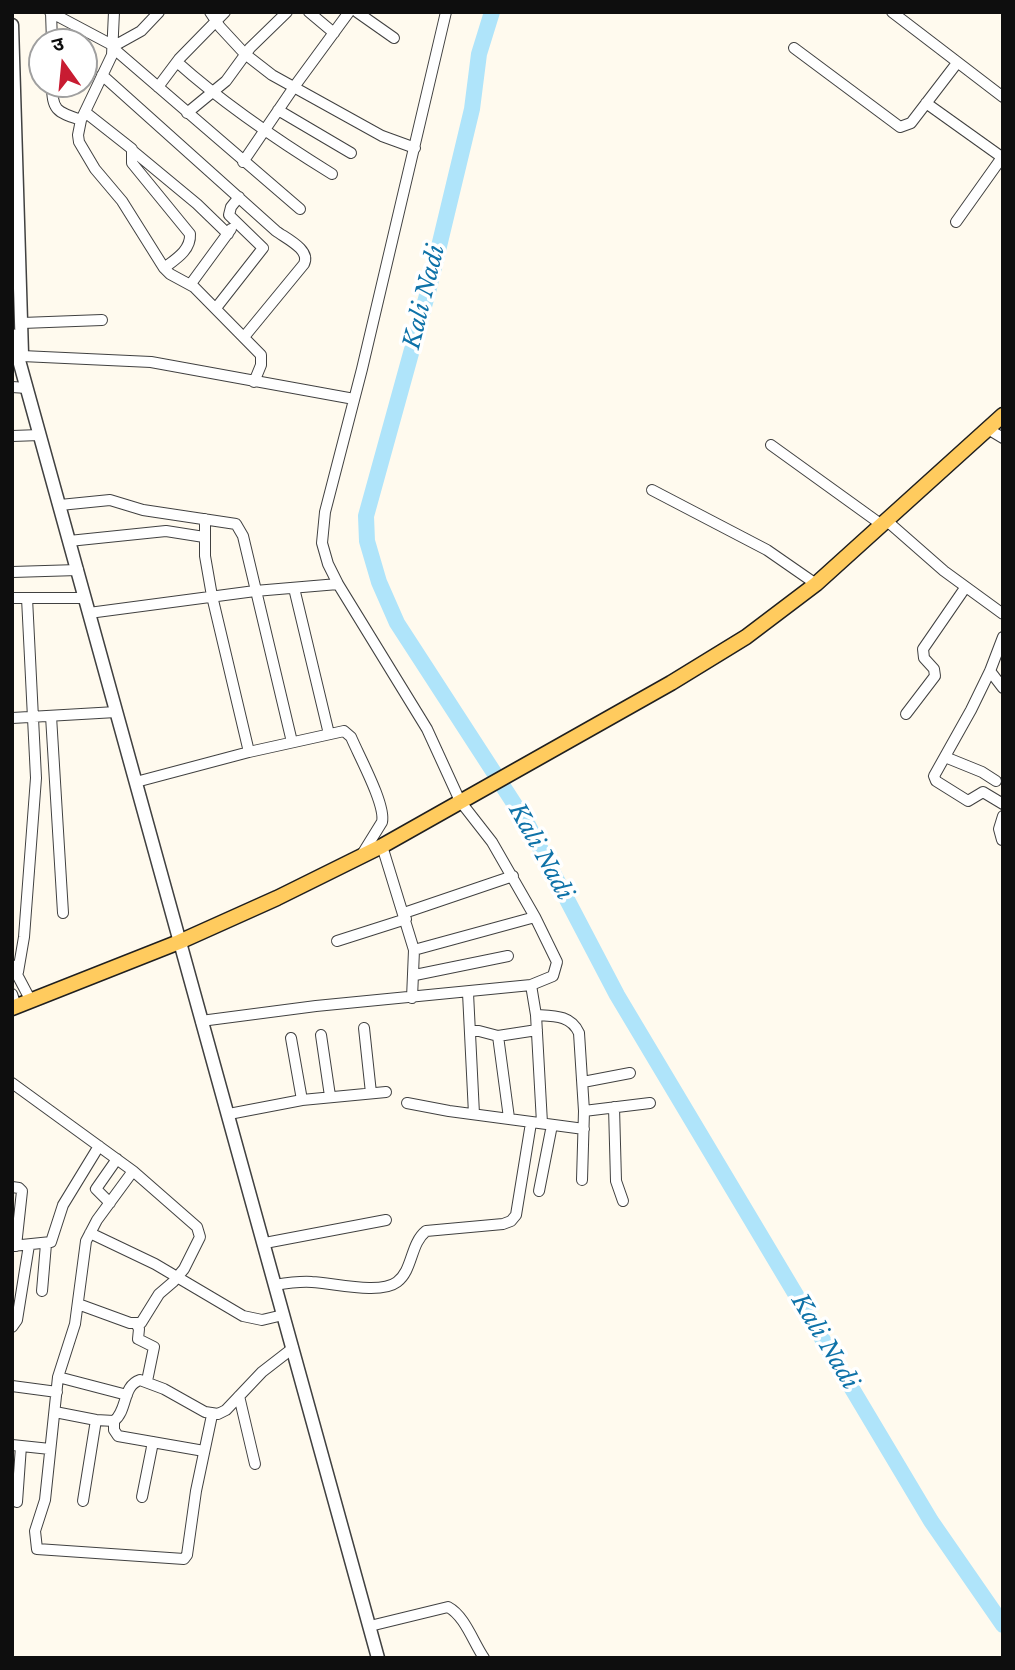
<!DOCTYPE html>
<html>
<head>
<meta charset="utf-8">
<style>
  body { margin:0 }
  #map { position:relative; width:1015px; height:1670px; overflow:hidden; background:#fffaee; font-family:"Libre Baskerville","Noto Sans Devanagari",serif }
  canvas { display:block }
  .frame { position:absolute; inset:0; border:14px solid #0e0e0e; pointer-events:none }
  .north { position:absolute; left:28px; top:28px; width:70px; height:70px; box-sizing:border-box; background:#fff; border:2px solid #9f9f9f; border-radius:50%; rotate:345deg; font-size:19px; font-weight:700; line-height:28px; text-align:center; color:#0e0e0e }
  .north::after { content:''; display:block; margin:auto; width:24px; height:32px; background:#c81c32; clip-path:polygon(50% 0,100% 100%,50% 72%,0 100%) }
</style>
</head>
<body>
<div id="map">
<canvas width="1015" height="1670"></canvas>
<div class="frame"></div>
<div class="north">उ</div>
</div>
<script>
const ctx = document.querySelector('canvas').getContext('2d');
ctx.lineJoin = 'round';
function trace(path, color, width, dash) { ctx.strokeStyle = color; ctx.lineWidth = width; ctx.lineCap = dash ? 'butt' : 'round'; ctx.setLineDash(dash || []); ctx.stroke(path); }
function write(font, color, halo, rows, align = 'center') {
  ctx.font = font + ' "Libre Baskerville",serif'; ctx.lineWidth = 7; ctx.setLineDash([]); ctx.textBaseline = 'middle'; ctx.strokeStyle = halo; ctx.fillStyle = color; for (const [text, x, y, turn = 0] of rows) {
    ctx.save(); ctx.translate(x, y); ctx.rotate((+turn || 0) * Math.PI / 180); ctx.textAlign = isNaN(turn) ? turn : align; if (halo) ctx.strokeText(text, 0, 0); ctx.fillText(text, 0, 0); ctx.restore();
  }
}
trace(new Path2D(`
  M492,12L479,54L472,109L429,288L366,516L367,541L379,582L397,623L528,825L617,995L931,1521L1003,1625`), '#afe4fa', 16);
const minor = new Path2D(`
  M50,12L114,46L141,31L159,12
  M51,12L52,42
  M114,12L112,55L81,120L78,135L79,142L95,169L122,201L164,268L170,274L194,287L261,355V365L254,382
  M210,12L220,27L245,54L272,75L382,136L415,148
  M309,12L334,33
  M357,12L394,38
  M892,12L1003,97
  M113,48L300,209
  M794,48L900,127L911,123L957,63
  M177,62C225,105 277,140 332,174
  M102,75L276,231C287,239 311,250 304,264L244,337
  M52,84C52,111 57,112 81,120
  M158,87L179,59L225,12
  M926,103L1003,158
  M278,110L351,153
  M85,112L132,149V163L190,234C191,250 176,259 164,268
  M187,113L226,81L250,48L287,12
  M133,151L197,204L228,234
  M243,162L294,87L349,12
  M956,222L1003,156
  M190,285L231,229
  M216,308L263,248L229,215L231,207L239,197
  M22,323L102,320
  M22,356L151,362L354,399
  M12,387L27,388
  M988,429L1003,438
  M12,436L40,435
  M771,445L882,525
  M652,490L767,550L816,584
  M60,505L110,500L143,510L236,524L243,536L292,742
  M205,519V556L212,596L249,752
  M887,521L944,571L1003,614
  M69,541L166,531L204,537
  M12,572L78,570
  M294,588L329,734
  M12,598H85
  M89,613L255,591L338,584
  M1003,637L990,671L971,710L934,776L936,781L968,801L983,792L1003,804
  M990,671L1003,688
  M906,714L935,676L934,669L924,658L923,649L965,588
  M51,716L63,913
  M12,718L116,712
  M945,757L982,772L996,781
  M136,782L249,752L344,731L351,737C359,756 386,805 382,822L361,856
  M1002,840L999,829L1003,816
  M382,846L414,950L412,998
  M404,913L513,876
  M337,941L406,919
  M414,950L535,917
  M12,965L31,1001
  M18,972L24,937L36,778L27,598
  M415,975L508,956
  M531,985L536,1015L542,1123
  M468,993L474,1114
  M12,994L16,1006
  M536,1015C554,1016 571,1015 579,1033L584,1111L582,1180
  M201,1021L316,1006L531,985L553,976L557,962L535,917L492,842L460,801L427,729L338,584L328,564L322,543L325,512L362,369L446,12
  M364,1028L371,1093
  M470,1031H479L498,1036L537,1030
  M321,1035L330,1096
  M498,1036L509,1118
  M291,1038L302,1100
  M583,1082L630,1073
  M12,1083L133,1171L197,1227L200,1237L184,1269L173,1282L159,1294L141,1323H130L78,1304
  M407,1103L449,1111L584,1129
  M614,1107L616,1181L623,1201
  M584,1111L650,1103
  M229,1114L302,1100L386,1092
  M133,1171L97,1220L86,1241L75,1324L58,1377L45,1500L35,1531L37,1549L184,1559L187,1555L196,1491L212,1415
  M12,1187L19,1188L22,1191L16,1246
  M539,1191L552,1125
  M110,1203L96,1189L117,1159
  M90,1233L155,1264L243,1316L262,1320L283,1315
  M265,1243L386,1220
  M12,1246L51,1242L63,1205L99,1146
  M275,1285C287,1283 299,1281 312,1282C334,1283 380,1295 397,1282C413,1270 410,1244 426,1231L503,1224L511,1221L516,1215L531,1123
  M42,1291L46,1244
  M137,1325L139,1329L138,1339L154,1347L147,1381
  M12,1327L17,1320L29,1245
  M58,1377L127,1395
  M12,1386L57,1392
  M239,1396L255,1464
  M55,1412L96,1420L114,1421C128,1410 122,1386 140,1380L164,1389L205,1412L218,1414L226,1410L262,1372L293,1348
  M114,1421V1430L118,1436L204,1451
  M12,1445L50,1449
  M142,1497L153,1442
  M83,1501L96,1420
  M17,1502L21,1446
  M370,1626L448,1607C465,1616 473,1642 484,1658`);
const tertiary = new Path2D(`
  M12,25L22,354
  M12,335L378,1658`);
const primary = new Path2D(`
  M12,1008L179,942L277,898L382,846L671,683L746,637L816,584L1003,415`);
trace(minor, '#414141', 12);
trace(tertiary, '#414141', 15);
trace(primary, '#1f1f1f', 17);
trace(minor, '#fff', 10);
trace(tertiary, '#fff', 12);
trace(primary, '#ffcb5e', 14);
write('italic 23px', '#0e72a8', '#fff', [
  ["Kali Nadi",425,297,-76],
  ["Kali Nadi",540,852,61],
  ["Kali Nadi",824,1342,59]
]);
</script>
</body>
</html>
